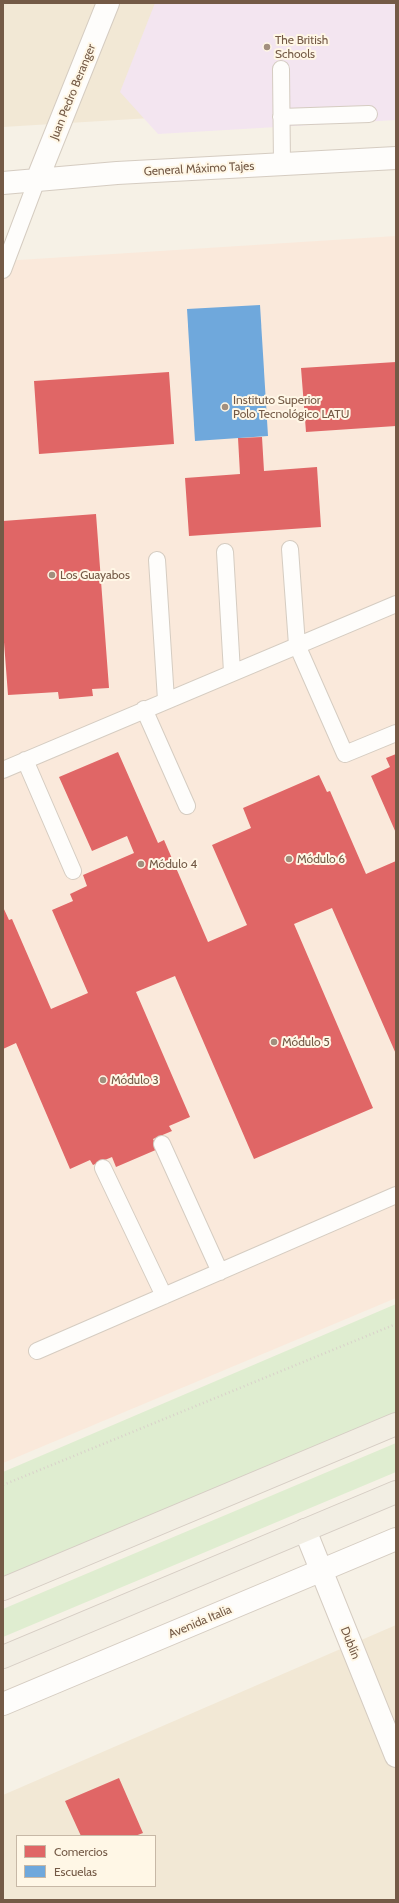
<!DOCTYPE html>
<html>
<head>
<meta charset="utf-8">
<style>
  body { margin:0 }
  #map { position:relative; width:399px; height:1903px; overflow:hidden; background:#f6f1e6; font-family:Cabin,sans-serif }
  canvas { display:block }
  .frame { position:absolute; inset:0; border:4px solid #745a46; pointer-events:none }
  .legend { position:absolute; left:16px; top:1835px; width:140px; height:52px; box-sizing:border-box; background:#fff7e6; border:1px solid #c7b8a6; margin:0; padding:5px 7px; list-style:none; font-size:12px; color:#745a46 }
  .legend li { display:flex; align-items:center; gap:8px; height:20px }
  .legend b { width:20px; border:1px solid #c7b8a6 }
</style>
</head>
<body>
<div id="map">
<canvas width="399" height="1903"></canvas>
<div class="frame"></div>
<ul class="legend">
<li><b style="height:11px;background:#e06666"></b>Comercios</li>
<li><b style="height:11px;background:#6fa8dc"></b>Escuelas</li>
</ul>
</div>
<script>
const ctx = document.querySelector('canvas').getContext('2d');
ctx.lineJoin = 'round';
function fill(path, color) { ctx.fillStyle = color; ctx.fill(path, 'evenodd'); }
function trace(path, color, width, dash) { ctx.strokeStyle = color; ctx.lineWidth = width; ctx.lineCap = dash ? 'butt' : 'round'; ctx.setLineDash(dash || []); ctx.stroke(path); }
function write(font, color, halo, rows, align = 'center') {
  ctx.font = font + ' Cabin,sans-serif'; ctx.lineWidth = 4; ctx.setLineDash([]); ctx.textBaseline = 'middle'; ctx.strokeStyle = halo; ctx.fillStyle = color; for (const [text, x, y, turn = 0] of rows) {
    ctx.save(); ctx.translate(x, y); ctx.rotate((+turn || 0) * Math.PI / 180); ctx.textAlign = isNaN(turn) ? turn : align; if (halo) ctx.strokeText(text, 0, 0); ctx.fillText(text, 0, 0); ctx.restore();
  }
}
fill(new Path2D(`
  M3,3H396V103L3,127Z
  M396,1625V1900H3V1795ZM17,1836H155V1886H17Z`), '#f2e8d5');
fill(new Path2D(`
  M396,236V1298L3,1463V261Z`), '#fae9db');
fill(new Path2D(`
  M155,3H396V120L158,134L120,92Z`), '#f3e5f0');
fill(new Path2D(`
  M396,1304V1419L3,1584V1472Z
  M396,1443V1472L3,1637V1609Z`), '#dfedd0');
fill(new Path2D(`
  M396,362V426L306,432L301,368Z
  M169,372L174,444L39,454L34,381Z
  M262,437L264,471L317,467L321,527L189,536L185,478L240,474L238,438Z
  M96,514L109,688L92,689L93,696L59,699L58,692L8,695L3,629V521Z
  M118,752L158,843L164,840L208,942L247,925L212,845L251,828L243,808L319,775L327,792L330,791L366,874L396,861V1054L332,908L294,924L373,1108L254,1159L175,976L136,992L190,1117L169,1126L172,1131L153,1139L158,1149L116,1167L112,1157L93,1165L90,1160L70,1169L16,1043L3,1049V907L9,920L12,919L51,1009L88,993L52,910L73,901L70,894L87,886L83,875L134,853L127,836L92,851L59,777Z
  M396,754V833L371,776L390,767L386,758Z
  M119,1778L143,1833L135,1836H81L65,1801Z`), '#e06666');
fill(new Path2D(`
  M260,305L268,436L195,441L187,309Z`), '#6fa8dc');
const lane = new Path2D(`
  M281,69L282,164
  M281,117L369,114
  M3,270L37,180
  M290,549L297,645L345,754L396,733
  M225,552L232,672
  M157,560L166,700
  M144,709L187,806
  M25,760L73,871
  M3,770L396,604
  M162,1144L220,1272
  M103,1168L164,1296
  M37,1351L396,1195`);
const street = new Path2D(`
  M37,180L108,3
  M3,183L117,173L396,158
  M305,1530L396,1756
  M3,1704L396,1539`);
const primary = new Path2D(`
  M3,1589L396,1424
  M3,1657L396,1492`);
trace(lane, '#d5ccc1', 18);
trace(street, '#d5ccc1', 24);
trace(primary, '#d5ccc3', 24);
trace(new Path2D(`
  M3,1485L396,1324`), '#d9d1ca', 2.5, [1, 3]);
trace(lane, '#fefdfb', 16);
trace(street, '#fefdfb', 22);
trace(primary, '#f2eee3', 22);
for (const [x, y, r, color] of [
  [267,47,4,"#a28f7e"],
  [225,407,4,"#a28f7e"],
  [52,575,4,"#a28f7e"],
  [289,859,4,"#a28f7e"],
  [141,864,4,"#a28f7e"],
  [274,1042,4,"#a28f7e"],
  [103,1080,4,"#a28f7e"]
]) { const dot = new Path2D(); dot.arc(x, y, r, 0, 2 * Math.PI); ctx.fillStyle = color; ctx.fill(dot); trace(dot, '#fff7e6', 1.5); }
write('12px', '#745a46', '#fff7e6', [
  ["The British",275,40],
  ["Schools",275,54],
  ["Instituto Superior",233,400],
  ["Polo Tecnológico LATU",233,414],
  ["Los Guayabos",60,575],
  ["Módulo 6",297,859],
  ["Módulo 4",149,864],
  ["Módulo 5",282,1042],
  ["Módulo 3",111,1080]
], 'left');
write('12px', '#745a46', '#fff7e6', [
  ["Juan Pedro Beranger",73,92,-68],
  ["General Máximo Tajes",199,169,-3],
  ["Avenida Italia",200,1622,-23],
  ["Dublín",350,1643,68]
]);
</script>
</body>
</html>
